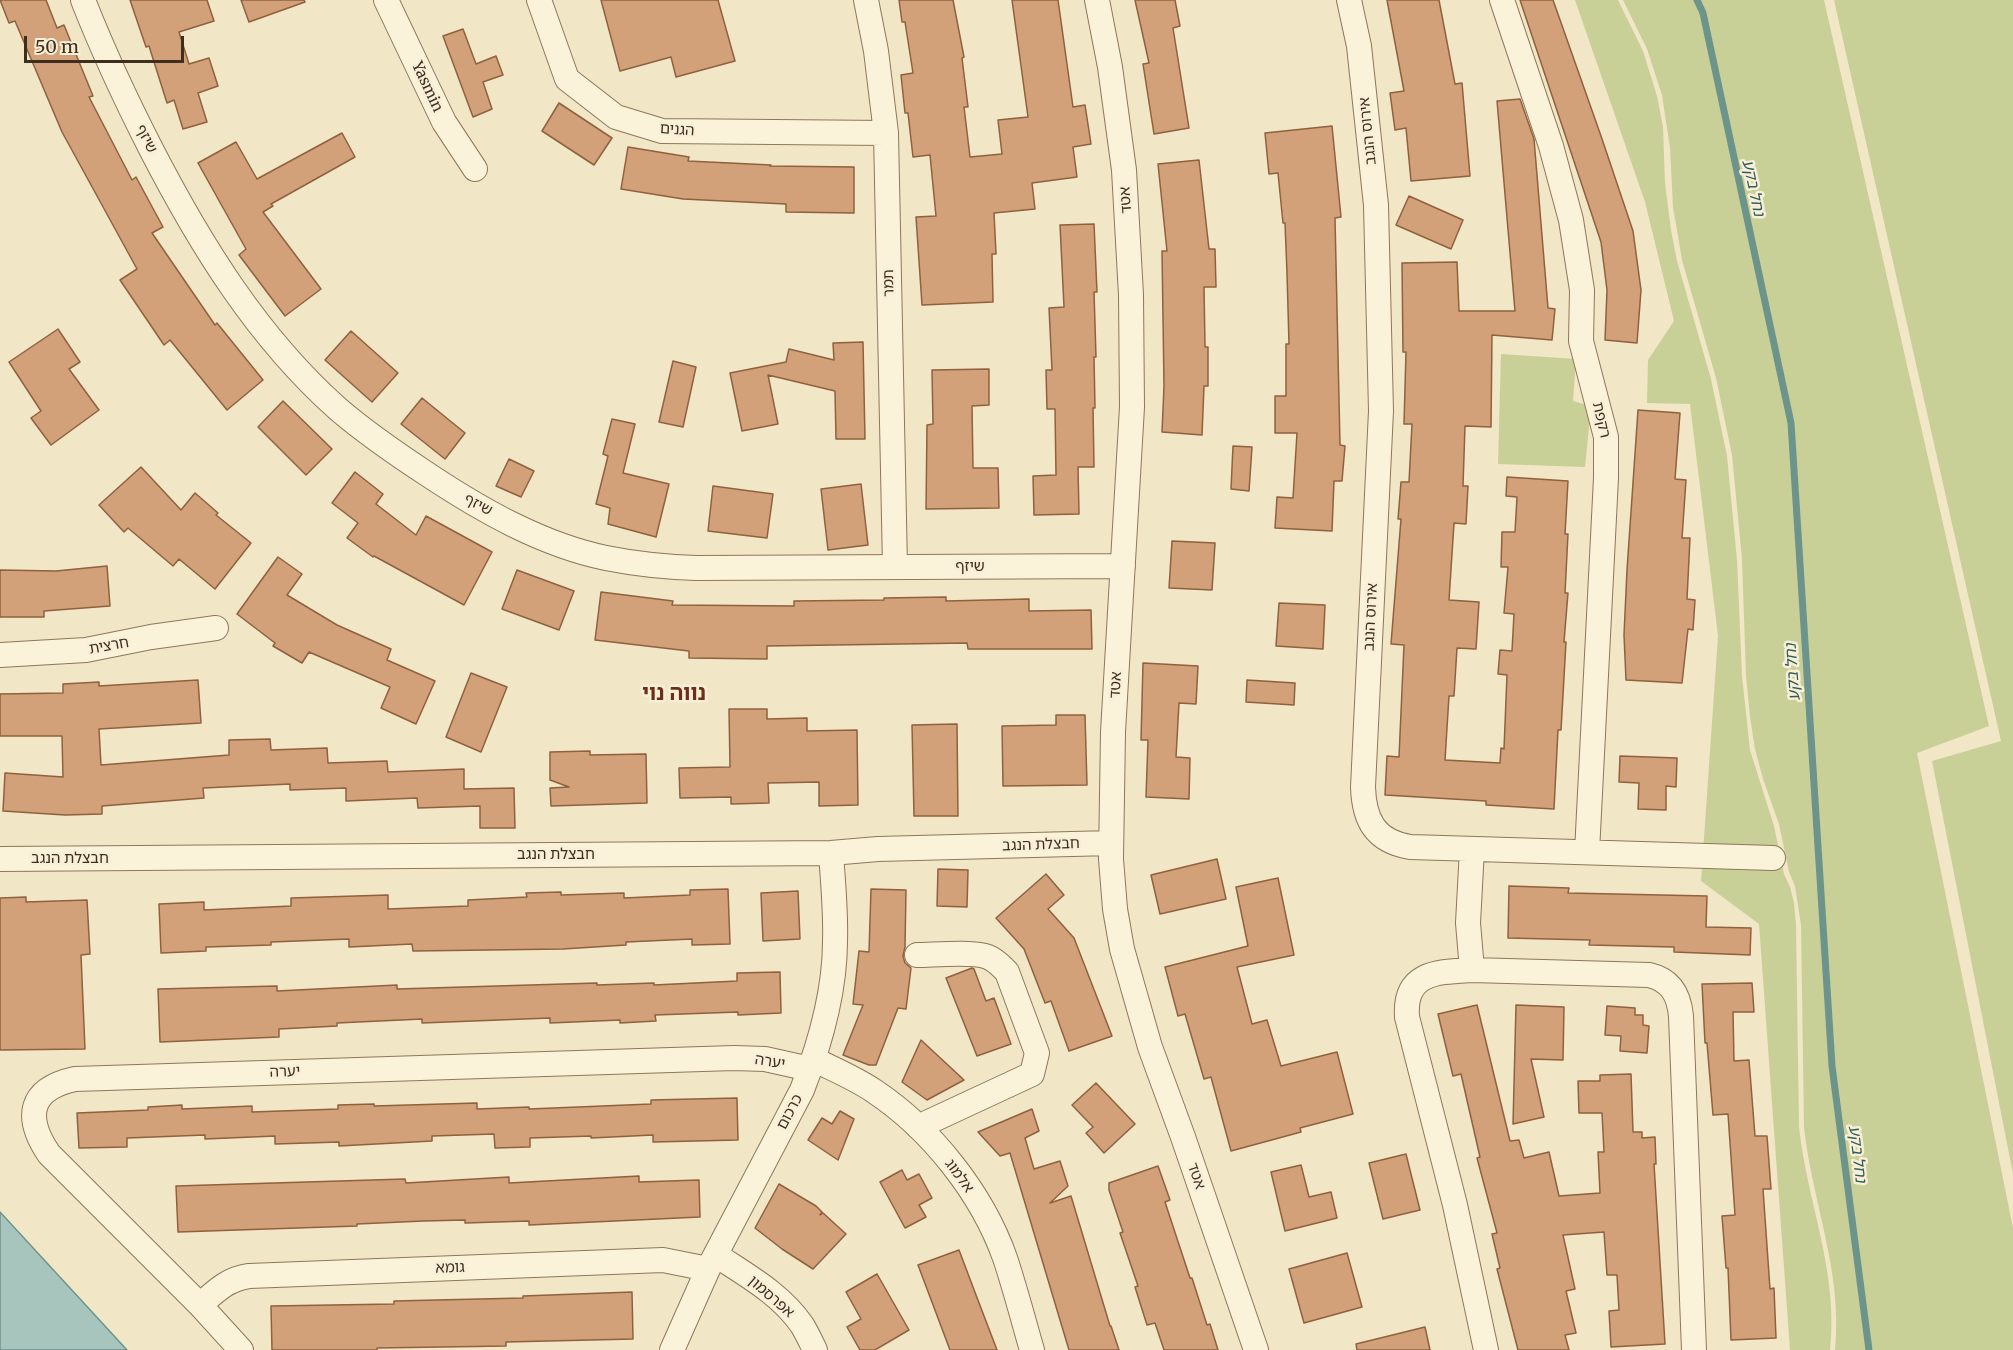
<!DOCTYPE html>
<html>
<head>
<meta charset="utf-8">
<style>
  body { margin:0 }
  #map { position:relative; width:2013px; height:1350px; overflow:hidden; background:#f1e6c6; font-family:Merriweather,serif }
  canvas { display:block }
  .scale { position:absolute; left:24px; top:36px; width:160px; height:27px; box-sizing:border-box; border:3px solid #3d2e1f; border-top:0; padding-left:8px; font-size:18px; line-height:21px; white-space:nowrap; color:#3d2e1f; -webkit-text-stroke:4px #f8efd6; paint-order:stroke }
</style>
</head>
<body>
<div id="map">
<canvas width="2013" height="1350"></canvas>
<div class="scale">50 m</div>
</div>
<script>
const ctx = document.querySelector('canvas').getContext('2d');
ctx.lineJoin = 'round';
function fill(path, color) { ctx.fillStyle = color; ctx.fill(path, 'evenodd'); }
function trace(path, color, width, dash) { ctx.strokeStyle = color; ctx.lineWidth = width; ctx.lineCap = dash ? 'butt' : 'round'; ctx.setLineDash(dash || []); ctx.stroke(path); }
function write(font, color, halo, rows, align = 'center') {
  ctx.font = font + ' Merriweather,"Noto Sans Hebrew",serif'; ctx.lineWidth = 5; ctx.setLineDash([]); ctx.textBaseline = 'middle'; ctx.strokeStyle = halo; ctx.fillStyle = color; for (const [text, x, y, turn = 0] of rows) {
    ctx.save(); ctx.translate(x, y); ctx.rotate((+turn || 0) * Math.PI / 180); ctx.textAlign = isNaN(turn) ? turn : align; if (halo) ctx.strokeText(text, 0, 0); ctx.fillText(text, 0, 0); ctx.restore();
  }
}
fill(new Path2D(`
  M1575,0H1618L1643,51L1657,96L1663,127L1665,183L1671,230L1677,261L1711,379L1727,456L1737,560L1742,676L1750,750L1774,826L1784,874L1790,887L1794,903L1796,925L1799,1127C1807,1202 1839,1273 1830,1350H1790L1759,924L1701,881L1718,636L1690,404L1647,403L1648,360L1674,321L1645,202Z
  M1623,0H1824L1989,726L1917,753L2013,1228V1350H1835C1843,1272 1812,1202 1804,1127L1801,925L1795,886L1789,872L1779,824L1763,779L1755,749L1750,717L1746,676L1742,559L1732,455L1716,378L1682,260L1673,207L1670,148L1662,95L1647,49Z
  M1834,0H2013V1174L1932,761L2001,741Z
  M1501,354L1576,359L1573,401L1591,406L1585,467L1498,464Z`), '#c8d098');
const water = new Path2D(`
  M0,1212L127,1350H0Z`);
fill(water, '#a7c4bd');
trace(water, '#6d948b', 1.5);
trace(new Path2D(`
  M1697,0L1703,13L1791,423L1832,1066L1869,1350`), '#6d948b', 7);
const building = new Path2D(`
  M0,0H46L57,28L64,25L93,96L89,97L132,180L136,177L163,227L152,233L215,325L217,323L263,380L227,410L170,340L164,345L120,280L137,269L62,132L15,21L9,23Z
  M130,0H207L214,21L179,32L189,64L209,58L218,86L198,93L207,122L183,129L174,100L167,103L149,46L146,47Z
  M241,0H304L305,2L249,22Z
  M601,0H718L735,61L676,77L671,57L620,71Z
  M899,0H953L964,57L962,58L968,107H964L970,157L1002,154L998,120L1028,117L1012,0H1058L1073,107L1085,105L1091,144L1073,147L1077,177L1032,183L1035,209L994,213L996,254H992L993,302L922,305L916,217L936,216L930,155L913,157L908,113H905L901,75L913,73L905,22H902Z
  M1135,0H1175L1180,26L1173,28L1189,128L1154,134L1143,64L1149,63Z
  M1387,0H1439L1455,84L1462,83L1470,176L1411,181L1406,128L1395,130L1390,93L1404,91Z
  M1520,0H1553L1601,136L1633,231L1641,290L1637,343L1605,340L1607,290L1601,242Z
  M463,29L476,64L496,56L503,75L483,82L492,109L473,117L443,36Z
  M1520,99L1534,139L1548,308L1555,309L1552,340L1492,335L1491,427L1465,426L1463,486H1468L1466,524L1454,523L1449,600L1479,602L1476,649L1457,648L1454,696H1449L1445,760L1500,763L1501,748L1504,749L1507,675L1498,674L1500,650L1512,651L1514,614L1504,613L1508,567H1501L1502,532H1515L1517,497L1506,496L1507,477L1568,481L1565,534H1568L1565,593H1568L1564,642H1566L1561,730H1558L1554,809L1486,805V801L1385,795L1387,756L1399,757L1404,645L1391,644L1401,519H1398L1401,482H1409L1412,424H1404L1406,352H1403L1402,263L1457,262L1459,311H1515L1497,101Z
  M559,103L612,138L594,165L542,131Z
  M1332,126L1341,217L1335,218L1340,445L1345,446L1342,481H1334L1332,531L1275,528L1277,497L1293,498L1297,433H1275V396H1286V344H1289L1287,273L1285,223H1283L1278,173L1269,174L1265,133Z
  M342,133L355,157L271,204L273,206L263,212L321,289L285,316L239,255L246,249L198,163L236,142L257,179Z
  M628,147L689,157L688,161L771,165L770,166L854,167V213L786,212V204L683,199L621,189Z
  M1199,160L1209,249H1215L1216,287H1204L1205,347H1208V386H1204L1202,435L1162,432L1164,386L1162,251H1167L1158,164Z
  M1409,196L1463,220L1451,249L1396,225Z
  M1094,224L1097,292H1094L1096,357H1094L1095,408H1093L1094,467H1078L1079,514L1034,515L1033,476L1056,475L1055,409H1047L1046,370H1052L1049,308L1064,307L1060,225Z
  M58,329L80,362L69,369L99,410L51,445L31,418L41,411L9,362Z
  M351,331L398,373L372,402L325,360Z
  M863,342L865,439H836L835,391L768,375L778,424L742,431L730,373L786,362L789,349L834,360L833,343Z
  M673,361L696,367L683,427L659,422Z
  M989,369V405L972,406L973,468H998L999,508L926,509L927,425L933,424L932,370Z
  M422,398L465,433L445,459L401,424Z
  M283,401L332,449L306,475L258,427Z
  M1638,410L1680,413L1675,479L1686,480L1682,538H1690L1687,599L1695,600L1693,630L1688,629L1682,683L1626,680L1624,635L1627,570Z
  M612,419L635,424L623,473L669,484L656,537L608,524L610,508L596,504L608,456L603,454Z
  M1233,446L1252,447L1249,491L1231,489Z
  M509,459L534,471L521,497L496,486Z
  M141,467L181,510L195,493L218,513L216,515L251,543L215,589L179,559L173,566L128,528L124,532L99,505Z
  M355,472L383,494L376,504L416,535L426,516L492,552L464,605L374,556L373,557L347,538L358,523L332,503Z
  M861,484L868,545L828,550L821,489Z
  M713,486L773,494L767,538L708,531Z
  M1172,541L1215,543L1212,590L1169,588Z
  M278,557L302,574L287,595L337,625L391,649L387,660L435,681L416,724L381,708L390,687L309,652L302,663L273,646L275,643L237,614Z
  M107,566L110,606L44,611V617H0V570L56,571Z
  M517,570L574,591L559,630L502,609Z
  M601,592L673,601L672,605L794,606V601L884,600V598L946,597V601L1029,599V611L1091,610L1092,649H968L967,643L767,646V659L689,658V651L595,640Z
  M1279,603L1325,605L1323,649L1276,646Z
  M1143,663L1198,666L1196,704L1179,703L1176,757L1190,758L1189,799L1146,797L1148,740H1141Z
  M471,673L507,687L481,752L446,737Z
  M198,680L201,723L99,729L101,765L229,755V740L270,739L271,750L327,748L328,763L387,761L388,772L464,769V789L514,788L515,828H480V806L418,808L417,798L346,801V788L290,790V784L203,788L204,798L102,806V814L65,815L3,811L5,773L63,777L62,736H0V694L63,693V684L99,682V686Z
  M1247,680L1295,683L1294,705L1246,702Z
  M729,709H767V719L807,718V731L857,730L858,805L819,806V782L768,783L769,803L731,804V797L680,798L679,768L730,767Z
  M1056,715H1085L1087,785L1003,786L1002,726L1056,725Z
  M957,724L958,816H914L912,725Z
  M590,751V755L646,754L647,803L551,806L550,788L569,787L550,780V752Z
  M1620,756L1677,758L1676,787L1666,786V810L1638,809L1639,783L1619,782Z
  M1217,859L1226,899L1160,914L1151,875Z
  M938,869L968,870L967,907L937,906Z
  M1046,874L1064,895L1048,909L1074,938L1112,1036L1069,1051L1051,1001L1045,1003L1024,949L996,918Z
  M1278,878L1294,955L1237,967L1252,1024L1267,1020L1281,1066L1337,1052L1353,1114L1300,1128L1301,1132L1231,1151L1211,1077L1204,1079L1185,1014L1178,1016L1165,967L1248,946L1236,887Z
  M1509,886L1569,888L1568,893L1707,896L1706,927L1751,928L1750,955L1674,952V947L1589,945L1590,940L1508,938Z
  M728,889L730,944L692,945V939L626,942V945L563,949L413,951L412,944L349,947V939L271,942V945L206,947V951L161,953L159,904L204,902V910L291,906V898L388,895V909L468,906V900L527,897L526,893L561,892V895L624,893V898L690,895V890Z
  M871,889L906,890L905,947L903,956L905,963L911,968L906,1009L898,1008L876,1065H869L843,1055L863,1005L853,1004L859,951L869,952Z
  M798,891L800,939L763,941L761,893Z
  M26,897V902L87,900L90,954L81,955L85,1049L0,1050V898Z
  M972,968L974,969L986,1001L994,998L1011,1044L977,1056L946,978Z
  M780,972L781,1013L738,1015V1012L655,1015L656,1021L620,1023V1020L550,1023V1018L422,1023V1019L337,1023V1026L279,1029V1037L160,1042L158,989L277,986V991L397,985V989L597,983V985L654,983V985L737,981V973Z
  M1752,983L1754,1012H1733L1734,1061L1749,1060L1755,1136H1767L1771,1189H1763L1770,1289L1774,1288L1776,1338L1731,1340L1728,1268H1726L1722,1216L1735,1215L1728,1114L1713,1115L1707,1043H1705L1702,984Z
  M1477,1005L1510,1141L1519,1140L1524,1158L1549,1152L1559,1196L1600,1193L1598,1152H1604L1602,1113H1579L1578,1081H1600V1075L1631,1074L1633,1132H1642V1138L1655,1137L1656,1164H1654L1665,1344L1611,1347L1609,1311L1619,1310L1617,1275H1607L1604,1232L1563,1235L1575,1289L1566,1291L1576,1333L1565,1335L1569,1350H1518L1497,1269L1500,1268L1492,1234L1497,1233L1477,1158L1480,1157L1461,1074L1453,1076L1438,1014Z
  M1516,1005L1564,1007L1563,1060L1531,1059L1544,1117L1513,1124Z
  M1607,1006L1635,1008V1015H1643V1025L1649,1026L1647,1053L1620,1051L1621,1036L1605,1035Z
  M921,1040L964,1080L927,1100L902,1082Z
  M1096,1083L1135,1124L1104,1153L1086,1133L1093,1127L1072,1105Z
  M737,1098L738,1140L653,1142V1135L591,1138V1136L530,1138V1147L495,1148L494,1134L432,1136V1141L339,1146V1142L275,1144V1136L205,1139V1135L127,1138V1147L79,1148L77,1113L148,1110V1107L182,1105V1109L252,1106V1112L338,1109V1105L374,1104V1106L477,1103V1109L529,1107V1109L651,1104V1100Z
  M1032,1109L1039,1131L1025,1138L1034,1169L1060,1161L1068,1186L1050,1203L1071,1196L1110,1326H1111L1119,1350H1069L1010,1153L1000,1156L978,1132Z
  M840,1111L854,1119L838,1160L808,1140L822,1118L832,1124Z
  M1406,1154L1420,1210L1383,1219L1369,1163Z
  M1301,1165L1309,1197L1331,1192L1337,1218L1285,1231L1271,1172Z
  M1158,1166L1170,1200L1165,1202L1190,1278H1192L1207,1325L1210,1324L1218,1350H1164L1155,1323L1147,1325L1135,1287L1138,1286L1120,1233L1123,1232L1109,1190V1183Z
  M902,1170L907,1180L919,1174L932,1198L919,1205L926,1217L905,1228L880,1182Z
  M639,1176V1182L699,1180L700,1217L529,1225V1221L465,1223V1220L423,1221L357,1224V1226L178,1232L176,1186L405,1179L406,1183L509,1177V1183Z
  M779,1184L816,1206L822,1212L820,1215L823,1213L846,1234L813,1269L782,1249L755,1228Z
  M959,1250L976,1295L997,1350H950L918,1265Z
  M1347,1253L1362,1307L1304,1323L1289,1269Z
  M877,1274L909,1330L875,1350H860L847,1327L861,1319L846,1292Z
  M632,1292L633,1339L506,1342V1346L377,1348V1350H272L271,1306L394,1304V1301L523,1298V1296Z
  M1425,1327L1430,1350H1357L1356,1344Z`);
fill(building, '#d2a179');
trace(building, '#8f613e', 1.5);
const minor = new Path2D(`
  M83,0C103,51 126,100 151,149C200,244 257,337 338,409C367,434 398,455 430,476C483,511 543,545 606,558C636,564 666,567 696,568L1123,566
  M386,0L444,122L475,169
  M539,0L567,79L616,117L662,131L886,133
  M866,0L876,51L886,133L895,567
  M1097,0L1110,67L1124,170L1131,295L1132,407L1113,732L1111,859L1115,909L1122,949L1150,1047L1183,1137L1256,1350
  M1349,0L1359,46L1376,205L1381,411L1363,787C1364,820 1375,841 1410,847L1773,858
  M1502,0L1551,146L1571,220L1582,290L1581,341L1606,437V478L1587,852
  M0,655L86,650L151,637L216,628
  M1472,849L1468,923L1472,970C1437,972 1404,972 1407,1017L1455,1205L1486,1350
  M0,859L831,853L878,849L1111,843
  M917,955C933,955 974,951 988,957C996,960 1001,966 1007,972L1037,1053L1032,1074L918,1127
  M1472,970L1649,975C1671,980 1679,995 1681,1016L1694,1350
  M813,1059C833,1069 855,1078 874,1091C931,1129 982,1193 1005,1258C1015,1288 1023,1319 1032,1350
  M716,1255C746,1275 781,1294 802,1325C807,1333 811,1342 815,1350
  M200,1305C215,1292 227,1279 249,1276L663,1260L708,1269
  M241,1350L200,1305L49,1154C24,1117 29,1089 75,1079L734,1058L765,1059L810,1069
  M672,1350L708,1269L802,1090C820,1044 835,992 835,941C836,912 833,883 831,853`);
trace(minor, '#8e775a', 26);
trace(minor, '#fbf2da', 24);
write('15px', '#3d2e1f', '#f8efd6', [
  ["Yasmin",427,87,65],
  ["הגנים",677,130,4],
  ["אירוס הנגב",1368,131,-96],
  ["שיזף",146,139,63],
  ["אטד",1126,200,-94],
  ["תמר",889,283,-91],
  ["רקפת",1601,420,77],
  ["שיזף",478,505,28],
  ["שיזף",970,567],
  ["אירוס הנגב",1371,617,-87],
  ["חרצית",109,646,-10],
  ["אטד",1116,685,-87],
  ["חבצלת הנגב",1041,845,-2],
  ["חבצלת הנגב",556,855],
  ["חבצלת הנגב",70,859],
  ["יערה",770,1062,9],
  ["יערה",285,1072,-2],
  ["כרכום",790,1112,-62],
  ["אלמוג",959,1176,54],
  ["אטד",1196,1176,71],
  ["גומא",450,1268,-2],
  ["אפרסמון",771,1297,41]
]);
write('italic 16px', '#2d5e5c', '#f8efd6', [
  ["נחל בקע",1753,188,78],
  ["נחל בקע",1793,672,-94],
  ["נחל בקע",1857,1154,83]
]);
write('bold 21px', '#6d2f1b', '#f8efd6', [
  ["נווה נוי",674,694]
]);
</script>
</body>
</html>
